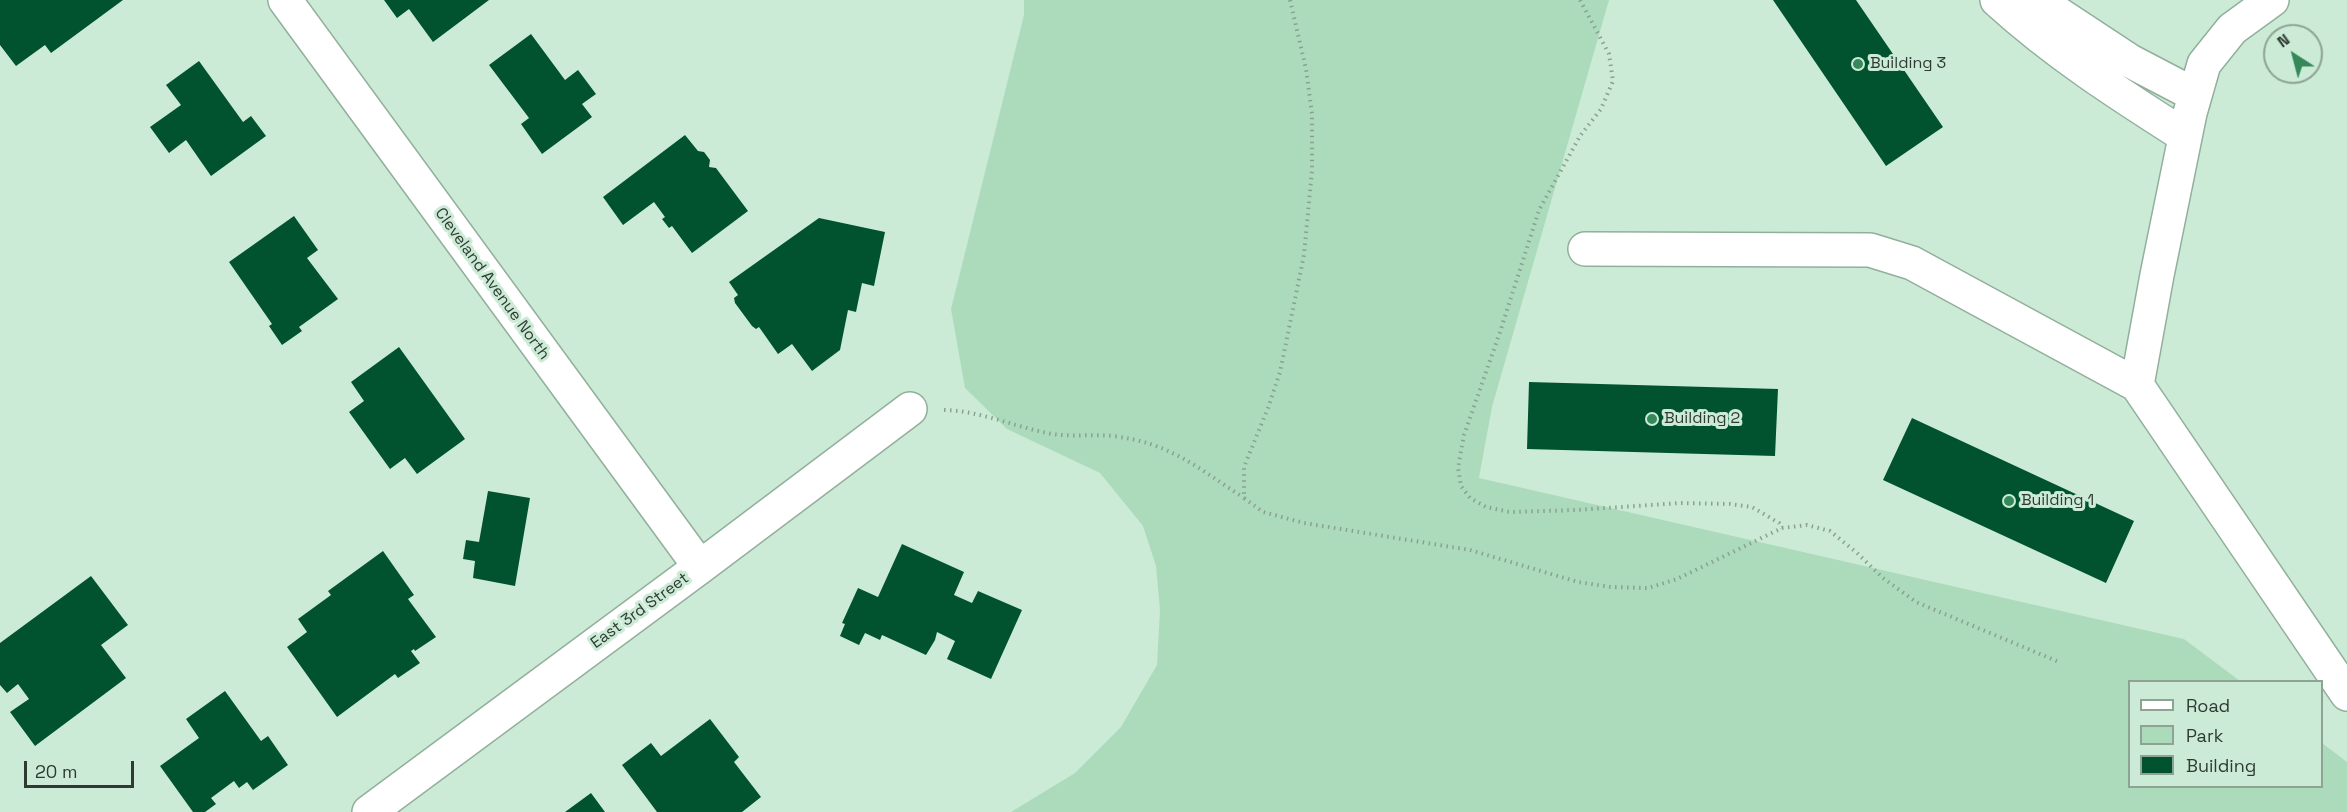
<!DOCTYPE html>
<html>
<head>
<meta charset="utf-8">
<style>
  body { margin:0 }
  #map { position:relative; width:2347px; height:812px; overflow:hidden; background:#ccebd6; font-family:"Space Grotesk",sans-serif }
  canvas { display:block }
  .legend { position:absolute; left:2128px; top:680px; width:195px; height:108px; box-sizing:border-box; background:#ccebd6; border:2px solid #8da494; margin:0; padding:8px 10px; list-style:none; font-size:18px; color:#2e3a32 }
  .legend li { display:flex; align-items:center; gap:12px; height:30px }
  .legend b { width:30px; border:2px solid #8da494 }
  .north { position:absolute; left:2263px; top:24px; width:60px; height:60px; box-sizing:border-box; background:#ccebd6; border:2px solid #8da494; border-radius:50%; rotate:324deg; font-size:16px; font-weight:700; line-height:24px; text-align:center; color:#2e3a32 }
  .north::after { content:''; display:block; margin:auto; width:21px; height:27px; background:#35885a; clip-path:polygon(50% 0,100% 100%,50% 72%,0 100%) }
  .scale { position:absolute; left:24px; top:761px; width:110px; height:27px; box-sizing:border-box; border:3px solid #2e3a32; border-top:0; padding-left:8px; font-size:18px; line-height:21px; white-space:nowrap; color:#2e3a32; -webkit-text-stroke:4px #ccebd6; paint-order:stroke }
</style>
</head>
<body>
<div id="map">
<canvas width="2347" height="812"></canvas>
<ul class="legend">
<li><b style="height:8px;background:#fff"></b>Road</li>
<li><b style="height:16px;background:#acdbbc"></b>Park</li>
<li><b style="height:16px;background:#00532e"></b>Building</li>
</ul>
<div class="north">N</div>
<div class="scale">20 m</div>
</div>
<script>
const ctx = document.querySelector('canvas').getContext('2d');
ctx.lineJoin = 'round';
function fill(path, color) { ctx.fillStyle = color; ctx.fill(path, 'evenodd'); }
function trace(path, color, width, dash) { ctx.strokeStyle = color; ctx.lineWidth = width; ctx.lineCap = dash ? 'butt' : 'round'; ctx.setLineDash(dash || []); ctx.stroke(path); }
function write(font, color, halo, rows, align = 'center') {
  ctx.font = font + ' "Space Grotesk",sans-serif'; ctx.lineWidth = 6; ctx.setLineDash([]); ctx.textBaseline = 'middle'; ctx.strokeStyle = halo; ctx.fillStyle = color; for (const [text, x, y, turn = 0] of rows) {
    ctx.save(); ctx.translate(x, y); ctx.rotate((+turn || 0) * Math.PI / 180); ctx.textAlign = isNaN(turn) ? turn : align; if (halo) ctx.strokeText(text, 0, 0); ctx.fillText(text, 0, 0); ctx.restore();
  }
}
fill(new Path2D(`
  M1024,0H1609L1492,407L1479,478L2184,639L2240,681L2130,682V786H2322V743L2347,762V812H1011L1075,773L1121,727L1157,665L1160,610L1156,566L1143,526L1100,473L1007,429L965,388L951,309L1024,15Z`), '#acdbbc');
fill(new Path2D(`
  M0,0H123L51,53L45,45L16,66L0,45Z
  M384,0H489L433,42L409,9L397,18Z
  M1773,0H1856L1943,127L1886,166Z
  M531,34L565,80L578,70L596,94L582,104L592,117L542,154L521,124L529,118L489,65Z
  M199,61L243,122L251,116L266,136L211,176L186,140L169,153L150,127L181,105L166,85Z
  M685,135L698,151L704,152L710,160L709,167L716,168L748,211L692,253L672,226L669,228L662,219L665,217L654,202L623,225L603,197Z
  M294,216L318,250L307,258L338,299L299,327L302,331L282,345L269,326L272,324L229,262Z
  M819,218L885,232L874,286L862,283L856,312L848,310L840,350L812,371L792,344L778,354L759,327L756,329L752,326L735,303L734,298L738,295L729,282Z
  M399,347L465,439L417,474L405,458L390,469L349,412L364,401L351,382Z
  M1529,382L1778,389L1775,456L1527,449Z
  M1912,418L2134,521L2106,583L1883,480Z
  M488,491L530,498L515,586L473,578L475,561L463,559L466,540L479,542Z
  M902,544L964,572L954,595L972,603L978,591L1022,610L991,679L947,659L955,641L937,632L935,640L926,655L882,635L880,640L865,633L859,645L840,636L845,624L842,623L858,588L878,597Z
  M383,551L414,595L408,599L436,637L415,651L414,649L411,651L420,663L398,678L395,674L337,717L287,647L307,632L298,619L331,595L328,591Z
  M91,576L128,625L101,645L126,678L35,746L10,712L29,699L18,684L7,693L0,685V643Z
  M225,691L261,741L268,736L288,765L253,790L247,782L239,788L234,781L211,798L216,804L205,812H193L160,766L199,738L186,719Z
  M710,719L739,757L734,762L761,797L742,812H657L622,765L651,743L661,756Z
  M591,793L605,812H565Z`), '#00532e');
const minor = new Path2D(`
  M285,0L700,567
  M1997,0C2055,53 2119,94 2185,136
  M2021,0L2048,7L2130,61L2195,95
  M2272,0L2232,29L2204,64L2190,113L2157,275L2137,385L2347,694
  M1585,249L1870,250L1912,263L2137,385
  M369,812L700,567L910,409`);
trace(minor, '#92af9c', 36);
trace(new Path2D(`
  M1290,0L1306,69L1312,114V170L1304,255L1280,372L1268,408L1244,467V498L1263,512L1304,523L1470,550L1578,582L1611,587L1648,588L1677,579L1782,528L1807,525L1830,531L1856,552L1883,578L1916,602L2059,662
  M1580,0L1609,54L1613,81L1601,109L1580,136L1539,210L1500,332L1464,435L1458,468L1461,486L1470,498L1486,507L1510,512L1577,510L1680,503L1730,504L1752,507L1779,523L1782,528
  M944,410C981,411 1015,427 1052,434C1071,437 1092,434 1112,436C1169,442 1198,468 1244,498`), '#8aa192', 4, [1.5, 4.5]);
trace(minor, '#fff', 33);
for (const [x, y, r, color] of [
  [1858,64,6,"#35885a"],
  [1652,419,6,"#35885a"],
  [2009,501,6,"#35885a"]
]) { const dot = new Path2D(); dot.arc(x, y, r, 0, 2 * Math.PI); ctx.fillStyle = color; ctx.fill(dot); trace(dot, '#ccebd6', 2); }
write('16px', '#2e3a32', '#ccebd6', [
  ["Building 3",1870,64],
  ["Building 2",1664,419],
  ["Building 1",2021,501]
], 'left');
write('16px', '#2e3a32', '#ccebd6', [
  ["Cleveland Avenue North",492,284,54],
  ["East 3rd Street",640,611,-36]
]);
</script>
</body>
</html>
